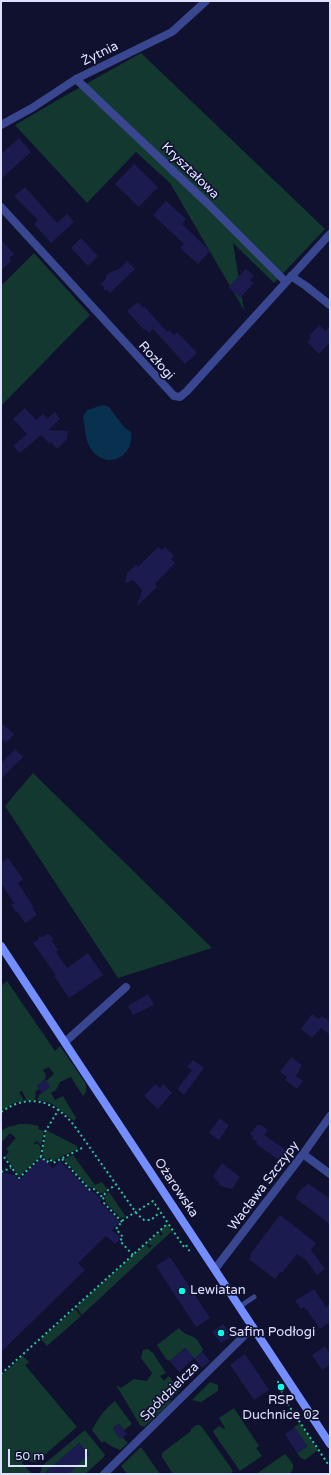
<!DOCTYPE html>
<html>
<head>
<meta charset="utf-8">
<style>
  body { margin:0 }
  #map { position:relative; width:331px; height:1475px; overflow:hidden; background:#10112e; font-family:"Varela Round",sans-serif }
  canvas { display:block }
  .frame { position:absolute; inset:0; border:2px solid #dde0ff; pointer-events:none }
  .scale { position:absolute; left:8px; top:1449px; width:79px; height:18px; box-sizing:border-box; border:2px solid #dde0ff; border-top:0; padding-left:5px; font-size:12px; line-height:14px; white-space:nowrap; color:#dde0ff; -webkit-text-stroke:3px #10112e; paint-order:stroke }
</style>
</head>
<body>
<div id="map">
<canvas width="331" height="1475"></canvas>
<div class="frame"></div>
<div class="scale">50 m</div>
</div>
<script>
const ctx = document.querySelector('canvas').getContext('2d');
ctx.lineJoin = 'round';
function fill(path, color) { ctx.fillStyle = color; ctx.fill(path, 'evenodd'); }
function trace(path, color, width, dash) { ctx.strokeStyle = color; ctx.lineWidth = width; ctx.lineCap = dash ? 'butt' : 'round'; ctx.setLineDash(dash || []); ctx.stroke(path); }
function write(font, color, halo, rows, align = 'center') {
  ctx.font = font + ' "Varela Round",sans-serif'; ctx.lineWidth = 3.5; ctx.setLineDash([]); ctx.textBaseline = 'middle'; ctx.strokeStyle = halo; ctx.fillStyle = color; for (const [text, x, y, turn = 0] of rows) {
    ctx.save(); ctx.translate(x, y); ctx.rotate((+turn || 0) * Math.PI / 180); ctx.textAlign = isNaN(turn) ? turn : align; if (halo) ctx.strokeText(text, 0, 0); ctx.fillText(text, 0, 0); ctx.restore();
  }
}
fill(new Path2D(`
  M141,53L325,229L274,283L233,243L244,310L170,183L136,152L87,203L15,125L61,98Z
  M34,253L90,315L1,406V286Z
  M33,773L212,948L118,978L5,806Z
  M7,981L55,1051L60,1046L86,1084V1092L83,1096L71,1077L60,1082L56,1090L51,1093L55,1100L63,1096L75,1116L76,1118L74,1121L54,1105L48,1102L37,1100L39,1095L50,1087L46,1081L54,1074L49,1067L43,1070L46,1075L45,1079L37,1086L39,1089L36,1091L35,1100L27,1101L22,1091L19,1092L24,1101L14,1103L1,1111V986Z
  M20,1124H29L39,1126L38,1129L44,1131L41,1145L37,1141L34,1143L35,1145L37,1143L41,1147L40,1157L19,1176L5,1156L9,1152L6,1149L16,1138L10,1133L1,1143V1131L8,1127Z
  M46,1130L77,1146V1149L53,1161L50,1158L47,1160L42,1155Z
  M73,1155L95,1185L102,1182L107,1189L103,1193H100L95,1188L89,1187L65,1161L64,1159Z
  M109,1192L126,1217L121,1218L106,1203L105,1196Z
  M167,1224L172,1231L82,1315L76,1307L146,1244L149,1248L152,1246L147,1243L159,1233L161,1236L163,1234L160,1231Z
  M75,1309L81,1316L47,1346L41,1339Z
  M179,1328C185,1335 188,1334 195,1338C199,1341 200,1345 203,1349L202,1352L194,1359L185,1348L170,1361L166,1359L157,1345Z
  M148,1349L153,1353L166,1373L160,1376L164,1381L169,1376L179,1391L171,1399L170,1403L144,1427L140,1425L116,1385L121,1388L134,1379L147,1381L152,1373L141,1358L143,1350Z
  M23,1356L29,1362L25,1365L77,1427L36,1462H31L26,1458L22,1463L32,1474H3L1,1472V1376Z
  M210,1382L218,1385V1391L201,1402L192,1400Z
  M115,1401L132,1424L124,1430L119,1424L113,1428L120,1438L122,1437L128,1443L120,1450L111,1446L104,1441L102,1443L92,1430C98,1418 105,1409 115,1401Z
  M234,1408L259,1446L256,1448L262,1456L240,1471L215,1435L213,1431L219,1426L224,1429L225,1428L219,1418Z
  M300,1423L318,1450L305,1460L301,1458L297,1453L307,1446L294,1427Z
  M196,1425H199L202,1427L231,1468L233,1471L231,1473L173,1474L162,1457V1453L191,1431V1429Z
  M85,1430L105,1455L103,1458L85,1474H67L89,1454L79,1443L45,1473V1474H40L42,1466Z
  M141,1447L160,1474H127L121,1466Z
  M285,1454C291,1461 298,1467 289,1474H256Z`), '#12382f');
fill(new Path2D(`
  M103,405L109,407L124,427L131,432C135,457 106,471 91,449C85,441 85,426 83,416L87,410Z`), '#08304f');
fill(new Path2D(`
  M19,138L31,152L1,179V154Z
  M134,164L158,187L139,207L115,184Z
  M25,187L57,223L67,214L74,222L51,243L34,224L38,220L14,196Z
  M166,201L186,219L182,224L210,251L198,264L180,248L184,244L153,215Z
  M81,238L98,256L88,266L71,248Z
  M1,240L14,254L9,258L11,261L1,270Z
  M127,261L135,269L110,293L107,290H104V287L101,284L105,280L107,274L119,269Z
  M246,269L254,276L250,280L254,283L240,298L228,287Z
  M138,302L143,308L144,306L167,332L169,330L174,335L177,332L197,353L185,364L153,329L149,333L145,329L144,330L127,311Z
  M319,325L326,331L330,327V342L319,354L307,342L311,338L309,336Z
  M25,408L36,420L43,414L47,419L55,412L60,419L48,430L68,431L67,439L57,449L51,442L50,444L41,435L20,453L13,446L27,434L13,419Z
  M158,547L162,550L165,547L174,556L171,559L175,563L155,584L157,587L137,606L142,590L133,580L125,583L127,573L136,565L138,567Z
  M1,723L14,734L6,743L1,738Z
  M15,749L23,757L1,779V763Z
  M8,858L23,879L18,883L34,908L33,909L37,915L25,923L17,911L16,912L11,905L14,903L1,883V863Z
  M47,934L50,935L53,938L52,941L58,950L56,952L67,968L88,953L103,975L69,998L54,976L56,975L33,943L38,940L39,937H42Z
  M148,994L154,1005L133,1015L128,1006Z
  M312,1014L319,1019L322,1016L330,1022V1035L321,1028L312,1038L301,1029Z
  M291,1057L302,1065L296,1076L303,1081L297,1089L285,1080L287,1077L280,1072Z
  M193,1060L204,1068L184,1095L177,1089L192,1070L187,1067Z
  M45,1079L50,1087L42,1093L37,1086Z
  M155,1084L160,1088L163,1084L172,1093L158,1109L144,1096Z
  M220,1118L229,1125L219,1140L209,1133Z
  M257,1125H261L268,1130L264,1135L293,1155L286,1165L256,1144L257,1142L252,1138L253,1136L250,1134Z
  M42,1158L53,1168L60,1161L91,1192L93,1191L102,1200L100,1202L120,1222L112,1230L121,1238L115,1244L106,1236L78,1263L85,1270L1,1352V1172L14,1175L19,1180Z
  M222,1163L240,1177L232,1189L221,1186L213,1176Z
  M308,1183L330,1199V1224L295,1198L303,1187L304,1188Z
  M280,1215L316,1243L311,1250L325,1269L317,1275L306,1260L297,1254L282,1273L280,1272L275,1279L250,1260L251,1253Z
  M170,1257L210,1318L196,1327L156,1266Z
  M314,1289L326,1307L330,1304V1322L320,1329L307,1310L306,1311L304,1307L301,1309L295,1301Z
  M223,1324L232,1336L221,1343L212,1332Z
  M325,1346L330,1353V1365L322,1370L312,1355Z
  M186,1348L194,1358L179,1372L170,1361Z
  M202,1352L210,1361L202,1368L194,1358Z
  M245,1354L269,1390L254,1400L230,1365Z
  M119,1424L127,1434L120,1439L113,1429Z
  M295,1427L307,1447L297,1453L285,1434Z
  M79,1443L89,1454L68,1474H43Z`), '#1b1b50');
trace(new Path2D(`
  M59,1109L45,1132L41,1157L47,1162L50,1159L53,1163L84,1147
  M1,1112C30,1092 56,1101 76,1128L137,1214L144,1220H151L159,1213
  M4,1157L19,1178L41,1157
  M62,1159L90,1190L94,1189L101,1196H103
  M1,1172L11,1168
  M117,1184L108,1190L103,1196L104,1203L122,1222
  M133,1255L120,1241L123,1237L116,1229L123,1220L153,1201L184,1247L186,1245L190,1252
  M1,1374L166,1225
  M278,1381C279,1389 284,1393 285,1400L330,1467`), '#29c79d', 2, [2, 3]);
trace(new Path2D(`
  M239,1307L254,1297`), '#38478f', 5);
trace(new Path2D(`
  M76,79L207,203L286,282
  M1,125L32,108L76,79L172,32L206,1
  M1,207L174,396L180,397L187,391L330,234
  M291,276L306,286L330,305
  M65,1042L126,987
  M303,1154L330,1174
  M215,1269L303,1154L330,1116
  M104,1474L253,1327`), '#38478f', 8);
trace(new Path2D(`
  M1,946L330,1444`), '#748dff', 8);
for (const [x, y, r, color] of [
  [182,1291,4,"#09ffe5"],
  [221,1333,4,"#09ffe5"],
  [281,1387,4,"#09ffe5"]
]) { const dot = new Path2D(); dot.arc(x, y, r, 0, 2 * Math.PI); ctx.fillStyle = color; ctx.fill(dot); trace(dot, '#10112e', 1.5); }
write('13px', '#dde0ff', '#10112e', [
  ["Żytnia",100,54,-26],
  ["Kryształowa",190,171,44],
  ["Rozłogi",156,361,48],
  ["Wacława Szczypy",264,1186,-53],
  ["Ożarowska",176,1188,56],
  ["Spółdzielcza",170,1392,-45]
]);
write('13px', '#dde0ff', '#10112e', [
  ["Lewiatan",190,1291],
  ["Safim Podłogi",229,1333],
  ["RSP",281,1401,"center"],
  ["Duchnice 02",281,1416,"center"]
], 'left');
</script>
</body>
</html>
